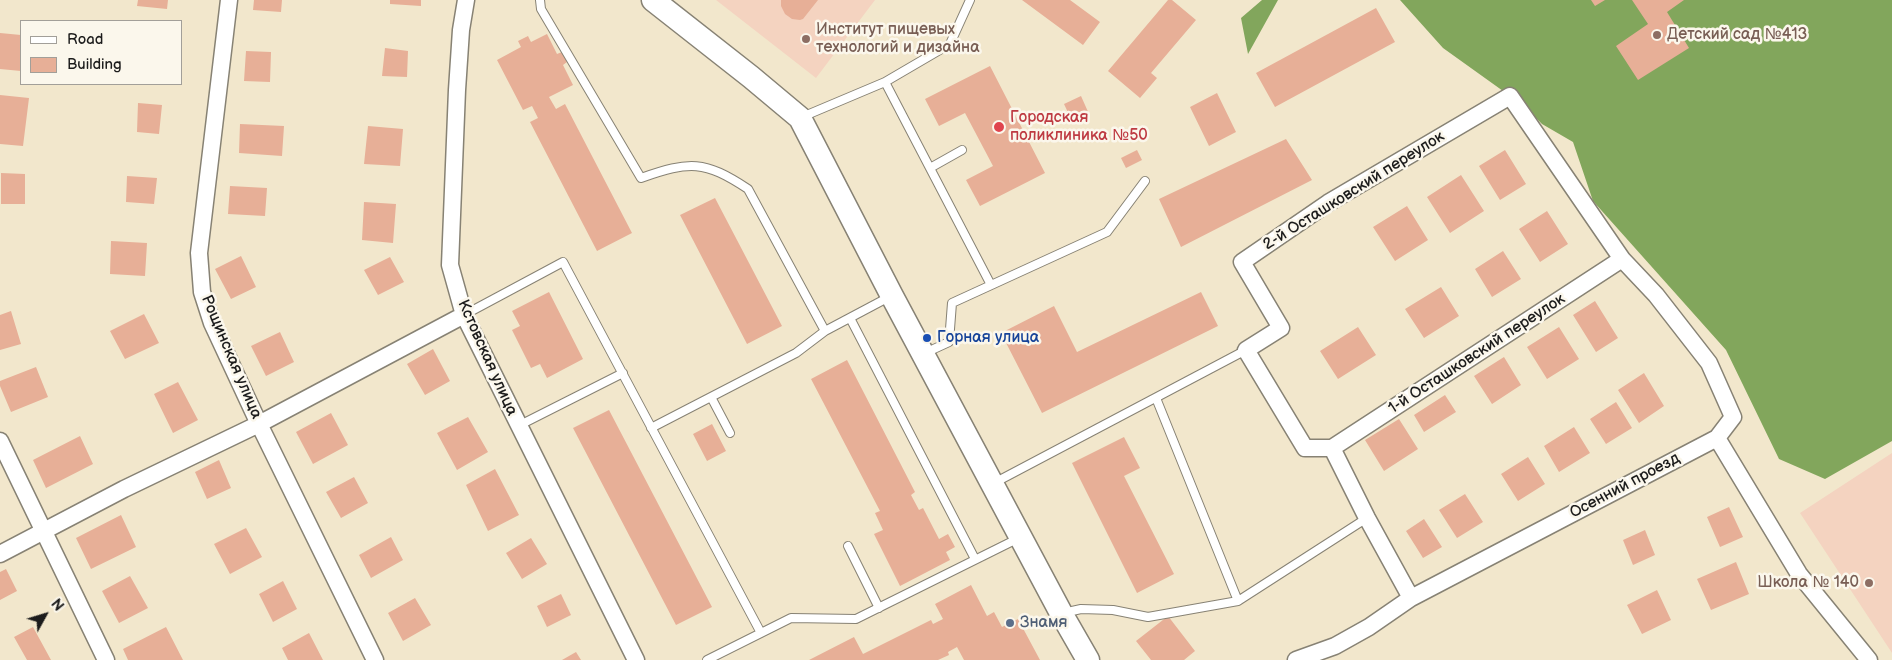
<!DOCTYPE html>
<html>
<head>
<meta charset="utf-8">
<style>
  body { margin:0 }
  #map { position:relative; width:1892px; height:660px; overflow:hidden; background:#f2e7cc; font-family:"Balsamiq Sans",sans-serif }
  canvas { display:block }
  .legend { position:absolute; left:20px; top:20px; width:162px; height:65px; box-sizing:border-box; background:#fbf7ec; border:1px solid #a29f99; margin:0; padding:6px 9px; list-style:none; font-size:15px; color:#1c1c1c }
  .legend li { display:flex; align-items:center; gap:10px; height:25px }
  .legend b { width:25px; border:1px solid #a29f99 }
  .north { position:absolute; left:20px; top:590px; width:50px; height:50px; -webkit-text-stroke:4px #fbf7ec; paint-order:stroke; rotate:51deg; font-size:14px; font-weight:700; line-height:20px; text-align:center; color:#1c1c1c }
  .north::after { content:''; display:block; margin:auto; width:18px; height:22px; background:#1c1c1c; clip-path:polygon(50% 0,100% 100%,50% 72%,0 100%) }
</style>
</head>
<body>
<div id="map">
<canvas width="1892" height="660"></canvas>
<ul class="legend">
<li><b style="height:6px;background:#fff"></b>Road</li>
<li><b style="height:14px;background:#e7af97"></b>Building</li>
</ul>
<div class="north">N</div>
</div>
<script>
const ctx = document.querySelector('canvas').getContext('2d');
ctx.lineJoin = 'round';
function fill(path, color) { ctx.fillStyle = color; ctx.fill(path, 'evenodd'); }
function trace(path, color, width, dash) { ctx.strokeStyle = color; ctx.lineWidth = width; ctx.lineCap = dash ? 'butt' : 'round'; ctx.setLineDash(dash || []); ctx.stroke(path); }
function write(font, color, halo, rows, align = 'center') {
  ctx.font = font + ' "Balsamiq Sans",sans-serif'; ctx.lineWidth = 5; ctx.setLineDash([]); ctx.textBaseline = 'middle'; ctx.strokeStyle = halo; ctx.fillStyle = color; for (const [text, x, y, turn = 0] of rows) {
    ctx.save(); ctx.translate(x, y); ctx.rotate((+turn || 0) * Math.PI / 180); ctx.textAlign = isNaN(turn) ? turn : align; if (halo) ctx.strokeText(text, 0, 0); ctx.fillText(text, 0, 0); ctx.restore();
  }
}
fill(new Path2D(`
  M716,0H875L816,78Z
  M1892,453V653L1800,513Z`), '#f4d3c0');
fill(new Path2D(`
  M1262,0H1278L1248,54L1241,18Z
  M1400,0H1892V441L1825,479L1779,459L1726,350L1593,201L1573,142L1542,124L1524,106L1443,48Z`), '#82a65c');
fill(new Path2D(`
  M138,0H168L167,9L137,6Z
  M254,0H282L281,12L253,10Z
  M390,0H421V6L390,4Z
  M781,0H818L803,19L800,20L792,19L785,14L781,6Z
  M1022,0H1070L1100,22L1083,45Z
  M1168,0H1172L1196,20L1151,73L1157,78L1140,98L1108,71Z
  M1591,0H1605L1595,6Z
  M1632,0H1684L1667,12L1689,48L1638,80L1616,46L1648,24Z
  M1376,8L1395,42L1275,107L1256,73Z
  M0,33L21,35V71L0,69Z
  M547,34L557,54L562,52L567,62L563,65L573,85L549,97L556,109L565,104L632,233L597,251L530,122L538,118L532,106L523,110L497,60L521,47L518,41L528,36L531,42Z
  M385,48L408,51L407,77L382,76Z
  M246,51L271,52L270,82L244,81Z
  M990,66L1045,173L980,206L966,180L993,166L965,113L939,126L925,99Z
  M1217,93L1236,132L1209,146L1190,107Z
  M0,95L29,98L23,146L0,144Z
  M1081,96L1089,114L1072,121L1064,104Z
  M138,103L162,105L159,134L137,132Z
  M240,124L284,126L282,156L239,153Z
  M368,126L403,129L400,166L364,164Z
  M1286,139L1312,180L1181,247L1159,199Z
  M1137,150L1142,160L1126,168L1121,158Z
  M1505,150L1526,184L1500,200L1479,166Z
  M1,173L25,174V204H1Z
  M1461,175L1484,211L1450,233L1427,197Z
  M127,176L157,178L154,204L126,202Z
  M230,186L267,188L265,216L228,214Z
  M715,198L782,326L747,344L680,215Z
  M364,202L396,204L393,243L362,240Z
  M1407,206L1428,240L1395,261L1373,227Z
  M1547,211L1568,244L1540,262L1519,229Z
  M111,241L147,243L145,276L110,274Z
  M1503,251L1521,279L1492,297L1475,269Z
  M241,256L256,287L231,299L215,269Z
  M390,257L404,282L378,295L364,270Z
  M1441,287L1459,316L1424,338L1405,309Z
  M549,292L583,359L547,378L540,364L531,368L512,330L520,326L512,311Z
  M1201,292L1218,326L1042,413L1001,333L1054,306L1077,352Z
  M1595,301L1618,338L1596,352L1573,315Z
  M11,311L21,344L0,350V315Z
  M144,314L159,343L125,359L110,331Z
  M1358,327L1376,355L1338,379L1320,351Z
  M1559,327L1579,359L1547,379L1527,347Z
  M280,332L294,362L266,376L251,346Z
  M433,349L450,381L425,395L407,364Z
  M1504,357L1521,385L1492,404L1474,376Z
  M847,360L915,492L911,495L919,510L923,508L939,539L948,534L955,547L946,552L950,560L900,586L874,534L883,530L875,513L880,511L811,379Z
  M36,367L48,397L11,412L0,386V381Z
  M1644,373L1664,406L1639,423L1618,390Z
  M178,382L198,420L173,433L154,394Z
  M1445,395L1456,412L1424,432L1414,415Z
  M1616,402L1632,428L1606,444L1590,419Z
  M609,410L712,607L676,625L573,428Z
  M331,413L348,445L313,464L296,432Z
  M468,417L488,452L457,470L437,433Z
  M1399,419L1418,449L1384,471L1365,440Z
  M712,424L726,451L707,461L693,434Z
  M1574,427L1590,453L1559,472L1544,446Z
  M80,436L93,464L46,488L33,460Z
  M1124,437L1140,468L1124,476L1174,574L1137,593L1072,463Z
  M1528,457L1545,484L1518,501L1501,474Z
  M219,460L231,488L207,499L195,472Z
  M495,469L519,515L488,531L466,485Z
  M354,477L368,503L341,518L326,492Z
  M1465,494L1483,522L1457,538L1439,510Z
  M1729,507L1743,537L1720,547L1707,517Z
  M121,515L136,547L91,569L76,538Z
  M1424,519L1442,547L1423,558L1406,531Z
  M246,528L262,557L230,574L214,544Z
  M1645,530L1655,555L1633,565L1623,540Z
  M391,537L403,560L371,578L359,555Z
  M531,538L547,564L522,579L506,553Z
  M1736,562L1749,594L1711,610L1697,579Z
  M6,569L17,591L0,600V572Z
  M130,576L148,608L119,623L102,591Z
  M283,581L297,609L273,622L259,594Z
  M971,585L987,616L994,612L1002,627L1018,619L1040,660H964L957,647L948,652L949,655L938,660H809L854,637L863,654L931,620L933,624L943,619L935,604Z
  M1657,590L1671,620L1642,634L1627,605Z
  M561,594L571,615L547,627L537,606Z
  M415,598L431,625L403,641L388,613Z
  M1168,616L1195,651L1184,660H1151L1136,641Z
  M33,627L51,660H27L14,637Z
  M166,627L183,660H128L123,649Z
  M309,633L323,660H288L282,648Z
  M576,652L581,660H562Z`), '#e7af97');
const service = new Path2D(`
  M540,0L541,9L641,178C690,161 704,160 748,189L825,331L891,296
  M885,82L991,285
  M802,117L885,82L950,44L970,0
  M930,168L962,150
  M464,315L563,262L761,633
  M850,318L975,559
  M925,353L949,342L952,303L1107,232L1145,181
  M711,397L730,433
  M1156,398L1238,601
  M518,426L623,373
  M651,428L796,353L825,331
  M994,483L1246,350
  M848,546L879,608
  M1063,613L1081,609L1113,610L1148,617L1238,601L1367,518
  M707,660L791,618L856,619L1019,538`);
const minor = new Path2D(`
  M229,0L199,253L202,292L212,323L259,424L375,660
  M466,0L461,30L457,90L450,265L464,315L636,660
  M0,441L106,660
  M1332,448H1305L1246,350L1281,328L1242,262L1328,203L1510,96L1622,259L1656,295L1709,363L1733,417L1717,438
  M1332,448L1622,259
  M1332,448L1367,518L1411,598
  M0,554L124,489L259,424L464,315
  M1296,660L1335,646L1369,627L1411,598L1717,438L1799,574L1869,660`);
const secondary = new Path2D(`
  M653,0L751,77L800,118L892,296L1061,613L1088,660`);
trace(service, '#878274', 10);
trace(minor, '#878274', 19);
trace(secondary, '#878274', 25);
trace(service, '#fff', 8);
trace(minor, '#fff', 16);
trace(secondary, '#fff', 22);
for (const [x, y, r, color] of [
  [1657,35,5,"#8d6e63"],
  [806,39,5,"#8d6e63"],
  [999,127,6,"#e0444e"],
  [927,338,5,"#1a4fb4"],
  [1869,583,5,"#8d6e63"],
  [1010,623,5,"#5c6f8a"]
]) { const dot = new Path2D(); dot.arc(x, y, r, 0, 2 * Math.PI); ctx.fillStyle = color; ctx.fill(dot); trace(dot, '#fbf7ec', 2); }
write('16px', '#785e54', '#fbf7ec', [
  ["Институт пищевых",816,30],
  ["технологий и дизайна",816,48],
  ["Детский сад №413",1667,35],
  ["Школа № 140",1859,583,"right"]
], 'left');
write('16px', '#be3a42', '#fbf7ec', [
  ["Городская",1010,118],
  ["поликлиника №50",1010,136]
], 'left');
write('16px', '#1c1c1c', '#fbf7ec', [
  ["2-й Осташковский переулок",1354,191,-32],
  ["1-й Осташковский переулок",1477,354,-33],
  ["Рощинская улица",231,357,67],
  ["Кстовская улица",487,358,66],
  ["Осенний проезд",1625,486,-28]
]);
write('16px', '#164399', '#fbf7ec', [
  ["Горная улица",937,338]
], 'left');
write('16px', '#4e5e75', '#fbf7ec', [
  ["Знамя",1020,623]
], 'left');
</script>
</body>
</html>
